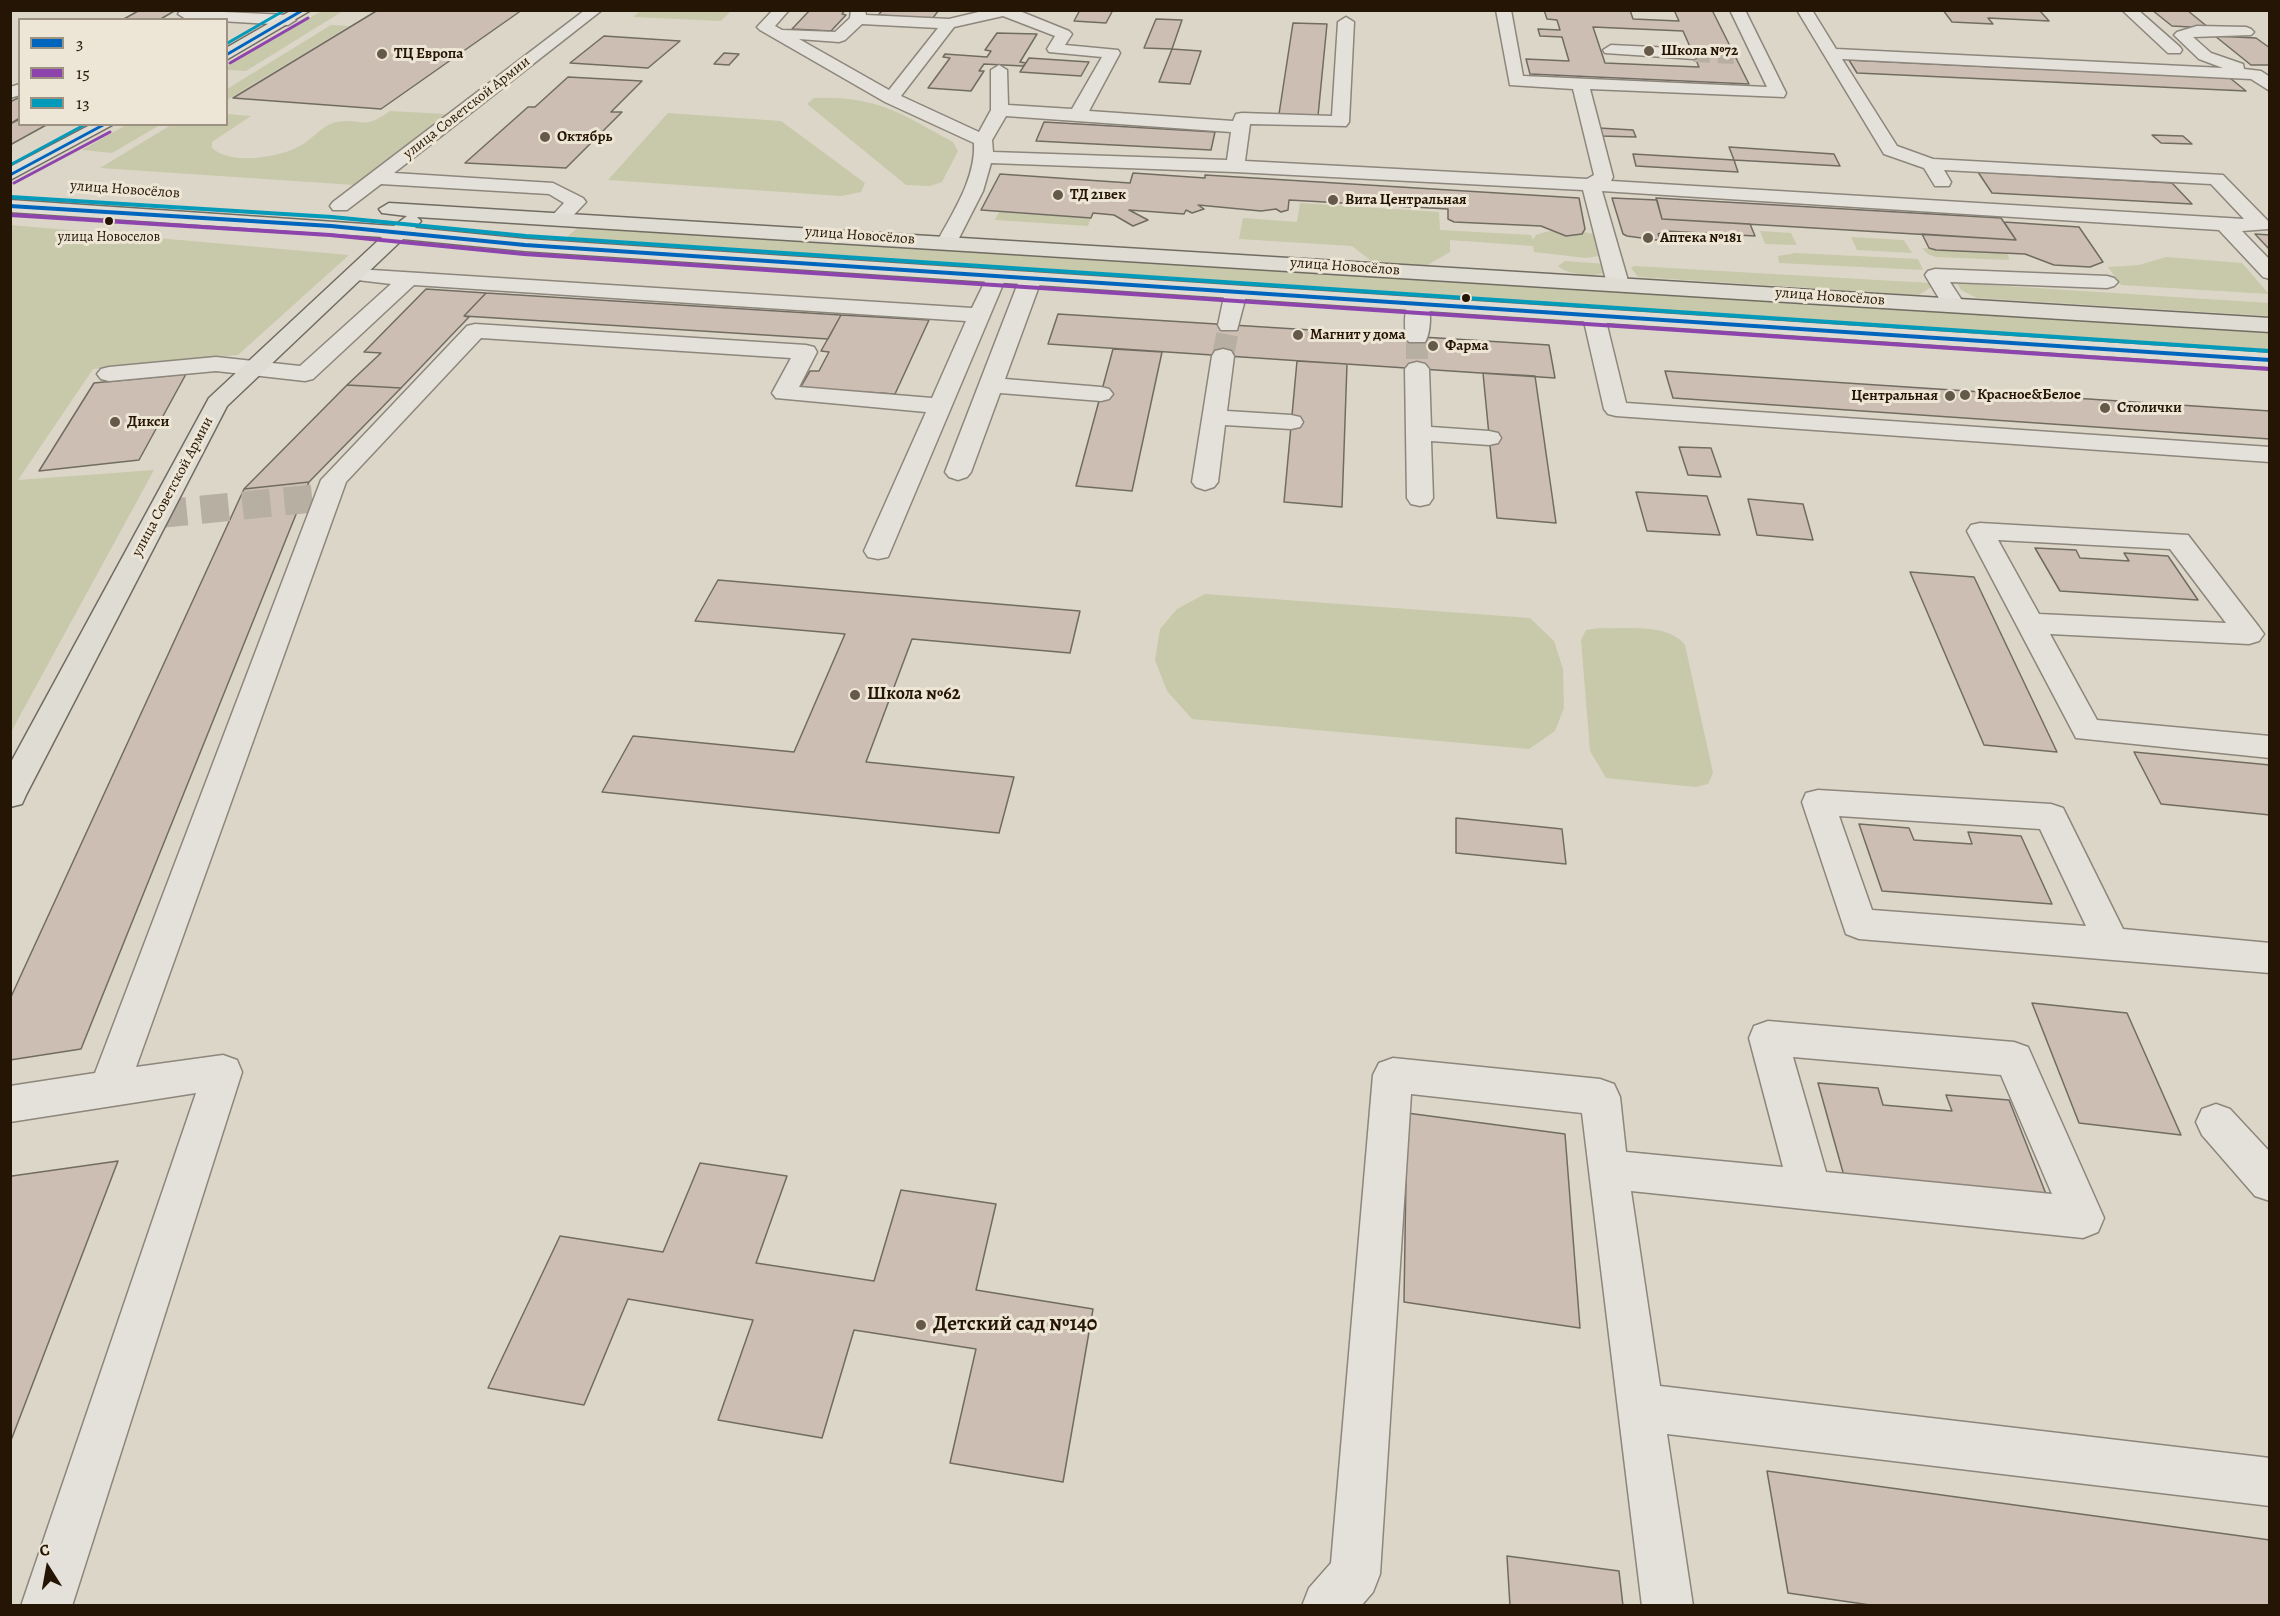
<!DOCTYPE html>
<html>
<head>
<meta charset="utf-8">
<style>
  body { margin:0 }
  #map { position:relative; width:2280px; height:1616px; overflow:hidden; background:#dcd6c8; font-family:Alegreya,serif }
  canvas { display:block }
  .frame { position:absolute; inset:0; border:12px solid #251504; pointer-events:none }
  .legend { position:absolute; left:18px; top:18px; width:210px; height:108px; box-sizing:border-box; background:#ede6d6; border:2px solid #9d9282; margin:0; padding:8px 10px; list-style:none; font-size:18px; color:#251504 }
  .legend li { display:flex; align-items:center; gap:12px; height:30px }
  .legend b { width:30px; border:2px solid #9d9282 }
  .north { position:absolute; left:18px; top:1538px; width:60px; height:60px; -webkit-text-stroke:4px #ede6d6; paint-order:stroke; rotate:349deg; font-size:16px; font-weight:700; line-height:24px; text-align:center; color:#251504 }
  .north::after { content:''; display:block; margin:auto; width:21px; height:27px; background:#251504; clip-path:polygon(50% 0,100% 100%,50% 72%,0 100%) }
</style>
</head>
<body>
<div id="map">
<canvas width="2280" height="1616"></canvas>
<div class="frame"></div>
<ul class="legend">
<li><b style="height:8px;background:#0065bd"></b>3</li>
<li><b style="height:8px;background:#8e44ad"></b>15</li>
<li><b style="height:8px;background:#049aba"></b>13</li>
</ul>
<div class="north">С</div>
</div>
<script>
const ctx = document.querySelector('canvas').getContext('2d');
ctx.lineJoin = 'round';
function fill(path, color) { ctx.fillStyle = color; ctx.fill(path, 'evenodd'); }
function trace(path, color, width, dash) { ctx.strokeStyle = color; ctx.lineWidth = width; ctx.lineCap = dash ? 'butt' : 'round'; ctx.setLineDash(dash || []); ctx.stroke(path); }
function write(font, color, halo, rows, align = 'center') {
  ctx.font = font + ' Alegreya,serif'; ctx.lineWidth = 6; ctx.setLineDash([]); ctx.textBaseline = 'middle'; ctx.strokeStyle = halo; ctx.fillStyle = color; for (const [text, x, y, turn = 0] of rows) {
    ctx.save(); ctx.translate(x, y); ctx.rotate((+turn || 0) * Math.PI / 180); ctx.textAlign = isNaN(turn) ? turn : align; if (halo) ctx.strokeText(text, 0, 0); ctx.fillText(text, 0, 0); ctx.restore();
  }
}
fill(new Path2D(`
  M323,10L343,11L246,71L227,70L228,66Z
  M640,11V10L731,11L721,21L633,17Z
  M331,25L349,26L227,100V89Z
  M814,98C877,96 900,113 953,142L958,151L942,182L930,186L906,185L807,104Z
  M390,111L446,114L354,185L100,168L171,125L226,124L227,114L251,116L212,142V148C231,165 276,158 298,147C311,141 323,124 337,122C365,117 360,132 390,111Z
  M668,113L781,121L865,183L861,192L841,196L608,180Z
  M126,125H160L112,153L82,150Z
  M1300,203L1439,212L1440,230L1531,235L1533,240L1536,235C1540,234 1547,231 1551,231C1564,232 1572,240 1584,232L1598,235L1606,255L1586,258L1534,252L1533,246L1450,240V252L1426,266L1374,263L1352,246L1239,239L1243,218L1297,222Z
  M999,212L1091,218L1088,226L995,220Z
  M11,225L349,255L238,355L93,369L18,480L154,470L11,732Z
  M580,226L2269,332V350L567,237Z
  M1760,231L1791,233L1797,245L1765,244Z
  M1851,237L1904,240L1912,253L1857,250Z
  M1922,248L2002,252L2008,254L2009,260L1936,257L1928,254Z
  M1796,253L1918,259L1923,270L1779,263L1778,256Z
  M2166,257L2242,263L2269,294L2121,285L2108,267L2139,265Z
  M1565,261L1606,264V272C1593,278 1569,275 1558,266Z
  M1634,266L1930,283L1931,287L1919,295L1638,277L1631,268Z
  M1957,283L2269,303V316L1977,298L1961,290Z
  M1205,594L1530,618L1554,641L1563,669L1564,708L1555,731L1529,749L1192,719L1167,691L1155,660L1160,629L1177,609Z
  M1600,628C1625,629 1669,623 1685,645L1713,773L1708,784L1696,787L1606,778L1590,751L1581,640L1586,630Z`), '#c7c9aa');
const building = new Path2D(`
  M140,10H176L159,20H122Z
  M378,10H522L381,109L233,98Z
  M810,10H845L842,14L846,15L831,31L792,29Z
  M883,10H939L932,19L878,15Z
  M1080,10H1113L1106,23L1074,21Z
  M1544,10H1630L1633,19L1679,21L1674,10H1712L1749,84L1530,74L1526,59L1569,61L1562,37L1540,36L1538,29L1560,30L1557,20L1547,19ZM1593,27L1683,31L1699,67L1605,63Z
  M1943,10L2040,11L2049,21L1988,18L1993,24L1952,22Z
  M2152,10H2187L2209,28L2172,26Z
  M1156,19L1182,20L1172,49L1144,48Z
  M1293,23L1327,24L1318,116L1279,114Z
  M997,33L1037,34L1020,62L1026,63L1023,66L984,64L979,71H984L971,91L928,88L950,58L943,57L945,54L987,57L991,51L985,50Z
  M604,36L680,41L648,68L570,63Z
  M2215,36L2256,38L2270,48V65H2251Z
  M1172,49L1201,51L1190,84L1159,82Z
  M724,53L739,54L729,65L714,64Z
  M1029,58L1089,62L1081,76L1020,72Z
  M1849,60L2230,78L2246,91L1857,73Z
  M568,77L642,81L611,112H622L566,168L465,163L528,107H535Z
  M20,97V119L10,124V102Z
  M18,119L20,124H48L10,145V124Z
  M1044,122L1215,132L1211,150L1036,141Z
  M1599,128L1633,130L1636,137L1601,136Z
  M2152,135L2183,136L2192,144L2161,143Z
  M1729,147L1834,154L1840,166L1734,160Z
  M1633,154L1734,160L1738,172L1636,166Z
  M1978,172L2172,183L2192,204L1992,193Z
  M1133,173L1205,178V175L1579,198L1585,229L1582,234L1566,236L1541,226L1454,222L1448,219V209L1289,200L1288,210L1281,212L1276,209L1261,211L1198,205L1204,209L1192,213L1186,210L1184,214L1129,210L1148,220L1133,226L1114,215L1093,213L1091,218L981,210L1000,174L1130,183Z
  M1612,198L1657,200L1662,219L1750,224L1755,236L1666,231L1658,234L1660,239L1656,240L1627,236L1623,234Z
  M1656,198L2001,218L2016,240L1662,219Z
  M2004,222L2079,227L2103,262L2090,267L2054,265L2025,254L1936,250L1929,248L1922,234L2016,240Z
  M2255,234L2270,235V250Z
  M426,289L486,293L464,316L469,317L401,388L347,385L381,353L364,352Z
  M486,293L841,315L828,339L464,316Z
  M1058,314L1549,345L1555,378L1048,344Z
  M841,315L929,320L895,394L800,388L810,371H819L829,352L821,351Z
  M1113,349L1162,352L1132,491L1076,486Z
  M1297,361L1347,364L1342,507L1284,502Z
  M1665,371L2270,411V439L1673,398Z
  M1483,373L1535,376L1556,523L1497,518Z
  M186,374L139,460L39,471L94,383Z
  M347,385L401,388L309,482L244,489Z
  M1679,447L1711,448L1721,477L1688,475Z
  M309,482L81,1049L10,1060V999L244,489Z
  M1636,492L1707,496L1720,535L1647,531Z
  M1748,499L1803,504L1813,540L1757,535Z
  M2035,548L2076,550L2080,558L2129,561L2124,553L2168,556L2198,600L2060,591Z
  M1910,572L1974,577L2057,752L1984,745Z
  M718,580L1080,611L1070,653L912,639L866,762L1014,777L999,833L602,792L633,736L794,752L845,634L695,621Z
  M2134,752L2270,765V815L2161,804Z
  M1456,818L1562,829L1566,864L1456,853Z
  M1859,824L1909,828L1914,840L1972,844L1968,832L2021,836L2052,904L1882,891Z
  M2032,1003L2127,1013L2181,1135L2079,1123Z
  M1818,1083L1878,1088L1883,1105L1952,1111L1946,1095L2009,1100L2046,1194L1844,1176Z
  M1407,1113L1565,1134L1580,1328L1404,1302Z
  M118,1161L10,1443V1179L12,1176Z
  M700,1163L787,1176L756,1263L874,1281L901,1190L996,1204L976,1290L1093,1309L1063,1482L950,1463L976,1349L854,1330L822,1438L718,1420L753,1320L628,1299L584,1405L488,1388L560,1236L663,1252Z
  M1767,1471L2270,1540V1606H1877L1788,1593Z
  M1507,1556L1619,1571L1623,1606H1510Z`);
fill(building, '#cdbeb3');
trace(building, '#716c62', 1.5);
trace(new Path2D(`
  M1694,54L1735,56`), '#b7afa1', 16, [16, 8]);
trace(new Path2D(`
  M1417,337V369
  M1223,356L1229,325`), '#b7afa1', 22, [22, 10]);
trace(new Path2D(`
  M159,514L328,497`), '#b7afa1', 28, [28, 14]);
const minor = new Path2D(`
  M181,10L288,15L296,20L288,25L186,19L178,14Z
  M585,10H602L394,173L553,183L583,198L586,202L567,222H553L550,218L564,203L549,194L381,184L347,210H333L330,206L333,202Z
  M773,10H789L775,26L782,30L835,32L850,18L851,10H865L866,15L949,19L987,10H1017L1069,31L1072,34L1065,45L1118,50L1120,53L1089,111L1233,121L1236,114L1242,113L1332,116L1338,22L1346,17L1354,22L1349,122L1346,126L1250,124L1245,161L1587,179L1594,175L1573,89L1510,85L1496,10H1511L1523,76L1767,87L1730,10H1745L1786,93L1784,97L1590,89L1613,177L1611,181L2244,219L2211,184L1944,170L1951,182L1949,186H1935L1924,168L1884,154L1797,10H1812L1836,49L2223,68L2199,59L2174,35L2177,32L2197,26L2246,27L2251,29L2254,32L2251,35L2193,37L2211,53L2243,64L2244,69L2261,71L2270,77V91L2251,79L1842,59L1897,146L1933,159L2223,175L2270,223L2268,229L2242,231L2270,260V279L2263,277L2219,230L1602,191L1629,284L1625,288H1611L1607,284L1583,190L1235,172L991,163L983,191L957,242L954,246H940L937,242C953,212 976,178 974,143L885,102L760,30L757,27ZM1003,16L1055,36L1047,49L1049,52L1102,57L1072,109L1008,105L1007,70L999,65L991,70V110L979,132L901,96L954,27ZM862,24L938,28L889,90L799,39L839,42L845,40ZM1006,116L1231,132L1227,160L993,152L992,140Z
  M2122,10H2138L2180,47L2182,50L2180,53H2168Z
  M1611,45L1694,49L1702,54L1694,59L1605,53L1603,50Z
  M20,84V95L10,98V87Z
  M356,269L972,308L990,271H1004L1007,275L888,557L878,559L868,557L864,551L926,412L776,398L772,393L791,358L481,338L346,482L136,1067L223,1055L237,1060L242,1072L72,1606H21L196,1093L10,1122V1086L95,1073L321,480L467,326L475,324L806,345L814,347L817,352L799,387L932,398L966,321L414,285L313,379L305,381L216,371L109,381L101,379L97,374L101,369L109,367L216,357L300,366L391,284L349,279L346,275L349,271Z
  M1935,269L2107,276L2114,278L2118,282L2114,286L2107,288L1950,282L1965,305L1962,310H1946L1925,275L1928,271Z
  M1031,272L1038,274L1042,278L1005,379L1101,387L1109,389L1113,394L1109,399L1101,401L1000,393L971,472L967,477L958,480L949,477L945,472L1020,278L1024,274Z
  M1236,286L1244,287L1247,292L1237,330H1221L1218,325L1225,292L1228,287Z
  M1418,298L1426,299C1432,308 1431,333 1425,342H1409C1403,333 1404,308 1410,299Z
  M1594,310L1602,312L1605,317L1626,403L2270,447V462L1616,416L1608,414L1604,409L1583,317L1586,312Z
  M1223,349L1231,351L1234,356L1227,411L1291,415L1300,417L1303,422L1300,427L1291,429L1225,425L1218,482L1214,487L1205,490L1196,487L1192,482L1212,356L1215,351Z
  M1417,362L1425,364L1429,369L1431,427L1489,431L1498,433L1501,438L1498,443L1489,445L1431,441L1433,498L1429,504L1420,506L1411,504L1407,498L1405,369L1409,364Z
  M1980,523L2188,535L2259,627L2264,634L2259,641L2249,644L2050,634L2097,720L2270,736V758L2076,738L1967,531L1971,525ZM1998,540L2170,549L2226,623L2039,614Z
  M1818,790L2051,804L2063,808L2123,929L2270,943V973L1859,939L1846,934L1802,802L1806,793ZM1839,816L2040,829L2086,926L1872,910Z
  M1768,1021L2014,1042L2028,1047L2104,1218L2098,1232L2083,1238L1631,1191L1660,1386L2270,1458V1506L1667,1434L1693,1606H1642L1582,1113L1411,1094L1380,1574L1373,1592L1361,1606H1302L1309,1588L1331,1563L1373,1075L1379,1063L1393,1058L1600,1079L1614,1084L1620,1097L1626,1152L1783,1167L1749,1038L1754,1026ZM1793,1057L2001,1075L2052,1194L1826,1172Z
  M2216,1104L2230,1109L2270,1152V1201L2255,1196L2202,1135L2196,1122L2202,1109Z`);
const major = new Path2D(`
  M292,10H311L226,60V48Z
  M92,124H114L10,180V167Z
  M10,200L394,226L407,216L382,213L379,209L389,203L2270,318V332L417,217L421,221L415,228L525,239L2270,353V367L525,251L403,239L227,406L26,795L22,804L10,807V764L209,398L382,237L10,212Z`);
trace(minor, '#8c867c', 3);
trace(major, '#716c62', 3);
fill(minor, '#e4e1da');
fill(major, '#dfdcd4');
trace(new Path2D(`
  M226,55L303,10
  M10,175L105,124`), '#0065bd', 3);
trace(new Path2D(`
  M10,206L331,226L525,245L2270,360`), '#0065bd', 4);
trace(new Path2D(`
  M230,63L308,18
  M14,183L110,132`), '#8e44ad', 3);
trace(new Path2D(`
  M10,215L330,235L524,254L2269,369`), '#8e44ad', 4);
trace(new Path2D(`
  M226,44L285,10
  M10,165L86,124`), '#049aba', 3);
trace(new Path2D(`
  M11,197L332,217L526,236L2270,351`), '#049aba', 4);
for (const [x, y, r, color] of [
  [1649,51,6,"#655949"],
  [382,54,6,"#655949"],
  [545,137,6,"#655949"],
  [1058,195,6,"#655949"],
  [1333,200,6,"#655949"],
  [109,221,5,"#251504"],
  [1648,238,6,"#655949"],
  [1466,298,5,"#251504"],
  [1298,335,6,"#655949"],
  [1433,346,6,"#655949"],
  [1965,395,6,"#655949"],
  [1950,396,6,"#655949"],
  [2105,408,6,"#655949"],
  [115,422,6,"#655949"],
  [855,695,6,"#655949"],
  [921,1325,6,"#655949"]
]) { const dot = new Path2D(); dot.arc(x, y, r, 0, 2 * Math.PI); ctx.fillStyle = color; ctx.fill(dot); trace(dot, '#ede6d6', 2); }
write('14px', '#251504', '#ede6d6', [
  ["улица Новоселов",109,238]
]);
write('bold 15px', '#251504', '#ede6d6', [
  ["Школа №72",1661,51],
  ["ТЦ Европа",394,54],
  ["Октябрь",557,137],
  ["ТД 21век",1070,195],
  ["Вита Центральная",1345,200],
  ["Аптека №181",1660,238],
  ["Магнит у дома",1310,335],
  ["Фарма",1445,346],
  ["Красное&Белое",1977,395],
  ["Центральная",1938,396,"right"],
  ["Столички",2117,408],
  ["Дикси",127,422]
], 'left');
write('15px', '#251504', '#ede6d6', [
  ["улица Советской Армии",467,108,-38],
  ["улица Новосёлов",125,190,4],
  ["улица Новосёлов",860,236,4],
  ["улица Новосёлов",1345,267,4],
  ["улица Новосёлов",1830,297,4],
  ["улица Советской Армии",173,487,-62]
]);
write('bold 18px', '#251504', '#ede6d6', [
  ["Школа №62",867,695]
], 'left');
write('bold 21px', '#251504', '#ede6d6', [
  ["Детский сад №140",933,1325]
], 'left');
</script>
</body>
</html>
